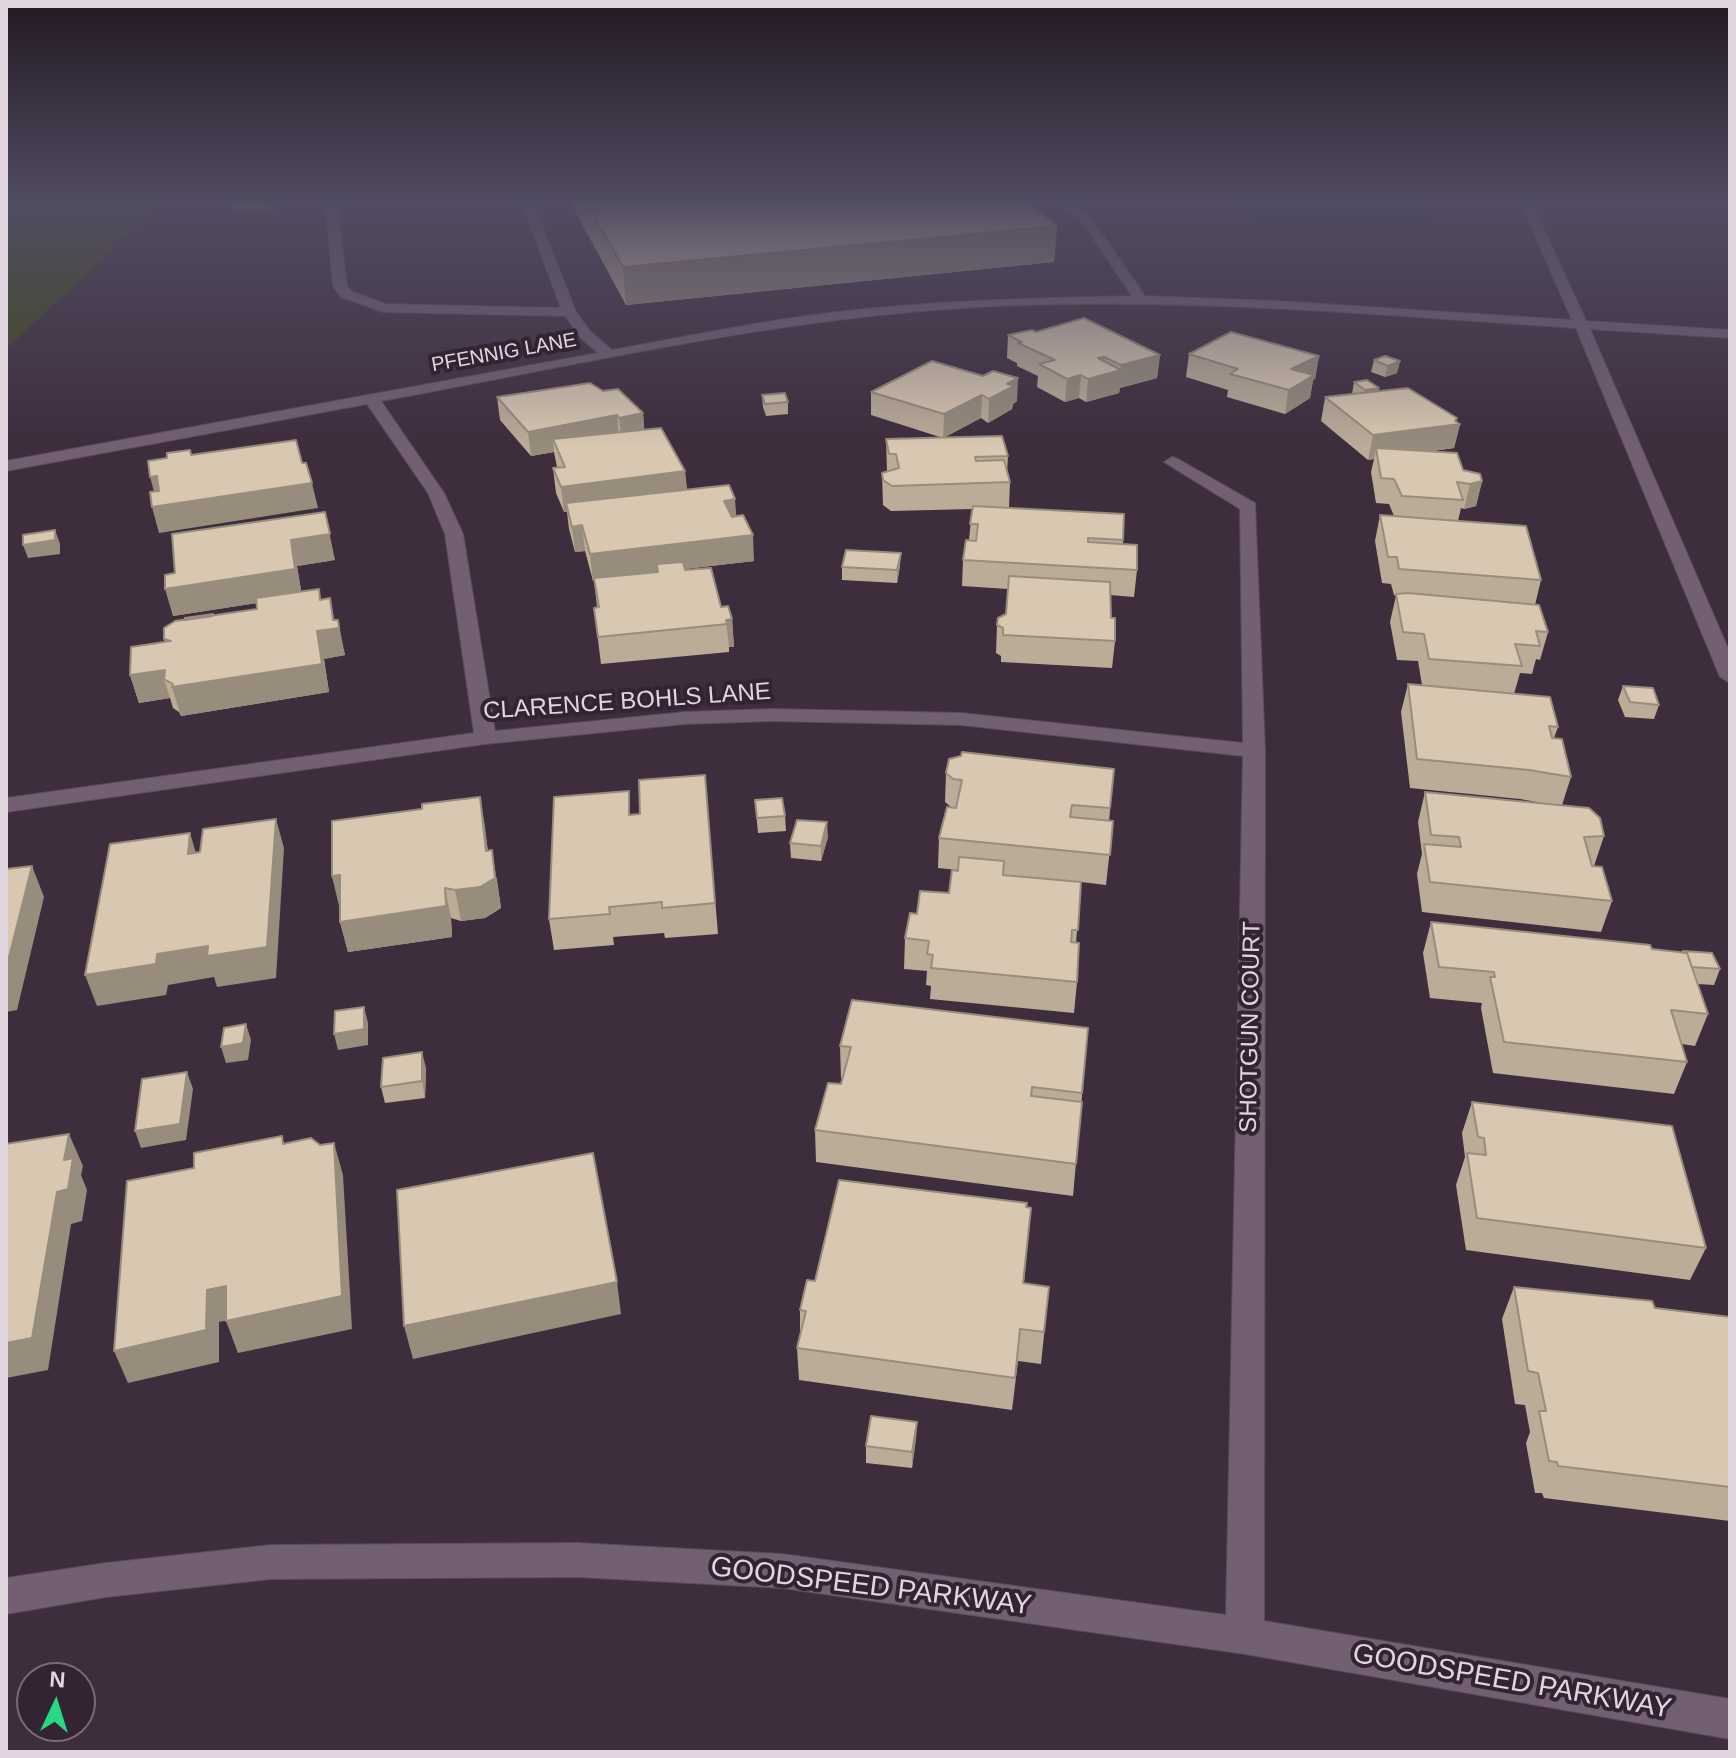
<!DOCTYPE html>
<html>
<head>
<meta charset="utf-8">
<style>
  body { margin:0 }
  #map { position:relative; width:1736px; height:1758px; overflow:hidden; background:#3e2d3d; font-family:Helvetica,sans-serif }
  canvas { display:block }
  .frame { position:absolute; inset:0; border:8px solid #e1d6e0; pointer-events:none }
  .north { position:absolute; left:16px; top:1662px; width:80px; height:80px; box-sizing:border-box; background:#332333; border:2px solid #796b78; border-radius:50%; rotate:4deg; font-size:22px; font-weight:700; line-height:32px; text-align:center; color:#e1d6e0 }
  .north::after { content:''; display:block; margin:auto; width:28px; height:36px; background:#27d885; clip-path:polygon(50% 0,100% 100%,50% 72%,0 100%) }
</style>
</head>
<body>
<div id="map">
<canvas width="1736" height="1758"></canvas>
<div class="frame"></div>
<div class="north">N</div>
</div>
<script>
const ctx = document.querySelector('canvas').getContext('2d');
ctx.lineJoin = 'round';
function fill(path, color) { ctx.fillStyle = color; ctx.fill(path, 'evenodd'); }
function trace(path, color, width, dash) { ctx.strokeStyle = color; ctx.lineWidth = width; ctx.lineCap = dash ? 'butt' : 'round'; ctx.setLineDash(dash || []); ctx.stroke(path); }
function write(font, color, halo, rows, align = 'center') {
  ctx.font = font + ' Helvetica,sans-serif'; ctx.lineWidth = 8; ctx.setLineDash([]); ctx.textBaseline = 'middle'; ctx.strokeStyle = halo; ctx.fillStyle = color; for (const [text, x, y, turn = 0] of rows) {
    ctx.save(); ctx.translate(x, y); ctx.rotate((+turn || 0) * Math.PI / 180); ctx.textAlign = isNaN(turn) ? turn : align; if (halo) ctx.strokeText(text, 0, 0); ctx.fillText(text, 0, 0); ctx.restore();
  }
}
fill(new Path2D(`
  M6,202H163L6,349Z`), '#3e4815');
fill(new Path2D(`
  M1244,202H1422L1433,226L1411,229L1254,221L1234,212Z`), '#03242f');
const minor = new Path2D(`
  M325,202H337L347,286L351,291L385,304L561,308L521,202H533L576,312L591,332L612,350C695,335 779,317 864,309C953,300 1042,298 1132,296L1081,220L1058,202H1072L1089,215L1145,296L1277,301L1572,320L1520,202H1532L1586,321L1730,330V338L1590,329L1730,653V683L1720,677L1576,328C1377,315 1177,296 978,307C777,318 578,365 381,401L444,493L463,534L495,731L685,712L772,709L961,713L1243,743L1240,509L1164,462L1172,457L1178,459L1255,503L1265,751L1264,1621L1730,1699V1739L1245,1654L782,1588L578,1577L271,1579L106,1597L6,1614V1578L106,1563L271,1545L578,1543L782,1554L1226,1615L1243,756L961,725L772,721L685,724L485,744L6,812V798L474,733L445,534L428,493L367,404L6,471V461L598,353L581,338L565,316L383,312L341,297L333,286Z`);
trace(minor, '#594b59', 2);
fill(minor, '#725f71');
fill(new Path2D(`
  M231,202H282L277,208L269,212H233Z
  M570,202H1027L1057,226L1054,262L626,305Z
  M1036,332L1160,355L1157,378L1120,388L1119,393L1086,402L1079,398L1065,402L1037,387L1038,376L1017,366V363L1007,358L1008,335Z
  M1189,354L1319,356L1315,379L1313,380L1310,398L1285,414L1227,397L1228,390L1186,377Z
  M1374,360L1400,361L1397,373L1385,377L1371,372Z
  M932,361L1017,401L1013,404L1012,409L988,423L981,418L945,437L1008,456L1007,473L1010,482L1009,508L1124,514L1123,544L1137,570L1134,597L1110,595L1111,618L1115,641L1112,668L1001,662V656L996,653L997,625L1006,614L1008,589L962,586L963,560L969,540L972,509L891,511L883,505L882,473L887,471L886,439L940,437L871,415V392Z
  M1354,382L1379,388L1378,391L1457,418L1456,422L1460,424L1454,448L1433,451L1482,481L1476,506L1464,509L1461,508L1458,521L1541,580L1535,605L1548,632L1540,660L1536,659L1532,674L1520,673L1514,694L1558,727L1554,738L1571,777L1562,805L1604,836L1594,866H1592L1612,901L1601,932L1422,912L1417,874L1422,854L1418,822L1425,792L1554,805L1520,799L1410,788L1401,712L1408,684L1422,685L1418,661L1397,660L1390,622L1396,596L1394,595L1391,584L1382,583L1375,541L1380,515L1394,516L1389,504L1376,503L1371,472L1374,459L1368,460L1321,421L1325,398L1352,394Z
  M603,391L643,413L644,430L685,471L687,490L736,516L754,561L685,569L732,619L734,647H729V652L601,664L594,608L597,607L594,580L593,581L585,551L575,552L569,529L567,512H564L556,493L553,468L557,467L554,452L531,456L500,420L497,397Z
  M762,395L788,402V414L766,416L763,407Z
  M335,560L297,566L301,591L319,589L321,600L335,620L345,655L324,659L329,692L181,716L179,712L173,708L170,698L139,703L130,675L165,642L164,639L213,616L257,609V603L173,616L165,575Z
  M900,566L897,583L842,580V567Z
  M1623,686L1659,705L1654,719L1625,717L1618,700Z
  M1114,769L1109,821H1113L1106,885L1081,882L1076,943L1077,982L1074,1013L930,999L931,986L926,985L927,971L904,969L905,938L917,914L949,893L958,871V870L938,868L939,838L951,807L945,802L946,773Z
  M705,775L718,934L665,938L664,933L613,937L614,945L554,950L549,919L632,815L640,814Z
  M480,797L488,851L497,880L501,908L485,918L461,921L451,918L452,937L348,952L340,922V906L332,876L422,809Z
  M755,800L785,816L786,831L758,833Z
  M828,837L821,861L791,858L790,843Z
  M1431,922L1652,949L1682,953L1683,951L1720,969L1714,985L1697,984L1708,1014L1695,1046L1682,1044L1687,1062L1674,1094L1493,1073L1481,1008L1482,1003L1430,998L1423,953Z
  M1088,1028L1073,1196L816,1162L815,1130L841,1084L843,1078H841L840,1046Z
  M426,1068L425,1098L385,1103L381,1087Z
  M1472,1102L1706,1248L1690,1280L1466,1250L1456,1185L1465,1157L1462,1133Z
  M1027,1203V1207L1031,1208L1024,1283L1049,1287L1041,1364L1018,1361L1012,1410L799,1380L797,1348L800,1335V1310L815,1281Z
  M1514,1287L1655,1308L1730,1317V1521L1544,1498L1542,1493H1535L1526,1443L1530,1432L1525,1405L1515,1404L1502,1319Z
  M917,1422L916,1438L912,1468L866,1463V1446Z`), '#bbac98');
fill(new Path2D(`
  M267,202H282L277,208L269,212Z
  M1057,226L1054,262L626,305L623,267Z
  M1160,355L1157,378L1120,388L1119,393L1086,402L1088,379L1098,358L1104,357L1103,375L1121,370V365Z
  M1319,356L1315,379L1313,380L1310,398L1285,414L1291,369Z
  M1400,361L1397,373L1385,377L1388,366Z
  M1081,375L1079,398L1065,402L1067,379Z
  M1018,378L1017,401L1013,404L1012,409L988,423L989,399L1007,384Z
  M1379,388L1377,400L1363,402L1365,390Z
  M982,395L981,418L943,438L944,414Z
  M643,413L645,437L622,442L619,418Z
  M617,415L619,439H553L554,452L531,456L528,432Z
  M1457,418L1455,425L1460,424L1454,448L1378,458L1376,448L1374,459L1368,460L1373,435L1455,421Z
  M685,471L687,496L566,503L567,512H564L561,487Z
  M157,476L164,501L157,502L150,477Z
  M1482,481L1476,506L1464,509L1470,484Z
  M312,483L318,508L159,533L152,507Z
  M735,499L737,525L724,501Z
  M325,512L335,560L297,566L302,596L173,616L165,589L291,540Z
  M582,525L585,551L575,552L572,527Z
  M55,530L60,544V554L28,558L23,545Z
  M753,535L754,561L658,572L657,564V573L593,581L590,554Z
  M901,553L900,566L897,583V570Z
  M330,598L336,628L338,620L345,655L324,659L329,692L181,716L172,687L317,631Z
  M732,619L734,647H729L726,620Z
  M165,670L164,679L170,698L139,703L130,675Z
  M480,797L485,826L491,881L492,850L501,908L485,918L461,921L455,890L486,851Z
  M276,819L284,848L276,978L217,987L214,977L168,985L166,995L97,1006L85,975L157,954Z
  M827,822L828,837L821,861V846Z
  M190,833L199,863L188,854Z
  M32,866L44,897L17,1010L6,1012V969Z
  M340,875L348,905L339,906L332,876Z
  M445,888L451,918L452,937L348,952L340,922Z
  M364,1007L368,1023V1045L338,1050L334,1034Z
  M246,1024L251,1040L248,1060L226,1063L221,1047Z
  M422,1052L426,1068L425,1098L422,1081Z
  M187,1072L193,1089L186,1140L141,1148L135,1131Z
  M69,1134L83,1166L81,1175L87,1190L82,1221L71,1224L48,1370L6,1378V1343L57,1192Z
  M334,1143L343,1175L352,1329L238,1353L226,1321Z
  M617,1282L621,1314L413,1359L404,1326Z
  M226,1286L238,1318L219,1322V1362L128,1383L114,1351L207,1290Z
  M917,1422L916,1438L912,1468V1452Z`), '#988c7c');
const building = new Path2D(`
  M586,202H1027L1057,226L623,267Z
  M1084,318L1160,355L1121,365L1104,357L1098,358L1121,370L1088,379L1081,375L1067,379L1039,364L1055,360L1018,343L1022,342L1008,335L1032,330L1036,332Z
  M1231,332L1319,356L1291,369L1314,375L1289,390L1230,374L1238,369L1189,354Z
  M1385,356L1400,361L1388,366L1374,360Z
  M932,361L983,376L993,371L1018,378L1007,384L1014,386L989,399L982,395L944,414L871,392Z
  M1367,380L1379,388L1365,390L1354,382Z
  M590,383L603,391L618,389L643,413L619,418L617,415L528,432L497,397Z
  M1408,388L1457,418L1455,421L1460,424L1373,435L1325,397Z
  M785,393L788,402L765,404L762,395Z
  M661,428L685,471L561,487L553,468L565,467L553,439Z
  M1002,436L1008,456L975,457L976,461L1004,460L1010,482L892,486L883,480L882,473L899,468L896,454H889L886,439Z
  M296,440L302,463H306L312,483L152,507L150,492L159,491L157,476L150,477L148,461L167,458V453L190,450L191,455Z
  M1376,448L1457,453L1463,470L1480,474L1482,481L1470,484L1457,482L1463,500L1402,496L1394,479L1381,478Z
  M729,485L735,499L724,501L732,517L743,515L753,535L590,554L582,525L572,527L566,503Z
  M973,506L1124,514L1123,540L1088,538V542L1137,545V570L963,560L966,540L976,541L978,524H970Z
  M325,512L330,534L291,540L295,569L165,589V575L175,573L172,534Z
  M1380,515L1526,526L1541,580L1399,569L1397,557H1388Z
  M55,530V540L23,545V535Z
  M846,550L901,553L897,570L842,567Z
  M683,562L685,570L711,568L721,607L728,606L732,619L726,620L727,624L598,637L594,608L599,607L594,578L658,572L657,564Z
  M1009,576L1110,582L1111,618H1115V641L1003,635V628L997,625L998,618L1006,614Z
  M319,589L320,600L330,598L333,620H338L339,628L317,631L322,664L172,687L173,684L164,679L165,670L130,675L131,647L171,641L164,639V628L175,621L257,609L256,598Z
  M1408,593L1539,605L1548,632L1536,631L1540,646L1515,644L1522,666L1429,659L1424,634L1403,632L1396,594Z
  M213,614V616L185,620V618Z
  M1408,684L1550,697L1558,727L1549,726L1552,738L1562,739L1571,777L1529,770L1417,759Z
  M1623,686L1653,688L1659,705L1630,702Z
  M962,752L1114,769L1110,808L1072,805L1070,817L1113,821L1110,855L939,838L947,807L956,808L962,780L953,779L946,773L949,759L961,756Z
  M705,775L715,903L662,908V902L609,907L610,914L549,919L554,797L629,791V815L640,814L639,780Z
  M1425,792L1589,808L1600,818L1604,836L1584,837L1592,866L1602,867L1612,901L1430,882L1424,844L1461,847L1459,837L1431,835Z
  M480,797L486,851L492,850L495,878L480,887L455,890L445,888L446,906L340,922V875L332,876V821L422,809V804Z
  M782,798L785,816L757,818L755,800Z
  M276,819L267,947L207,956L208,946L157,954L156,964L85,975L110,844L190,833L188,854L200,852L203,829Z
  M797,820L827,822L821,846L790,843Z
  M959,857L1004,861L1003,875L1081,882L1078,930H1072L1071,942L1079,943L1077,982L931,968L933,955L927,954L929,941L905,938L910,913L917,914L920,891L949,893L952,870L958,871Z
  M32,866L6,969V869Z
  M1431,922L1650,945L1652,949L1687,953L1708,1014L1671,1010L1687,1062L1504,1042L1490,977H1495L1494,972L1439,967Z
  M1683,951L1712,953L1720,969L1692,967L1687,953H1683Z
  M852,1000L1088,1028L1082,1093L1032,1087L1031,1096L1082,1102L1076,1164L815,1130L828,1083L841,1084L851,1047L840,1046Z
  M364,1007V1029L334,1034L335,1011Z
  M246,1024L243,1043L221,1047L224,1028Z
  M422,1052V1081L381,1087L383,1058Z
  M187,1072L180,1124L135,1131L142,1079Z
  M1472,1102L1672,1126L1706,1248L1477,1218L1467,1153L1486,1155L1484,1138L1478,1137Z
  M69,1134L64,1160L73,1158L68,1189L57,1192L32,1338L6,1343V1144Z
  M282,1136L283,1144L311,1138L320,1145L334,1143L342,1296L226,1321V1286L207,1290L206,1330L114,1351L127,1181L194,1168V1153Z
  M593,1153L617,1282L404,1326L397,1190Z
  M839,1180L1027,1203L1026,1207L1031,1208L1023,1283L1049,1287L1044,1332L1020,1329L1015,1378L797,1348L806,1311L800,1310L807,1280L815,1281Z
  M1514,1287L1652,1301L1655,1308L1730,1317V1487L1558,1466L1557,1462L1549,1461L1539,1411H1546L1538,1373L1528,1371Z
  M871,1416L917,1422L912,1452L866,1446Z`);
fill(building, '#d9c8b1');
trace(building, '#988c7c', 2);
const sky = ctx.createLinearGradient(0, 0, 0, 448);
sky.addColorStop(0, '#221922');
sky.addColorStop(0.45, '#524c62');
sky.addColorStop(1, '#524c6200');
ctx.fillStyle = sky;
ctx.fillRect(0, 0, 1736, 448);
write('20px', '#e1d6e0', '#332333', [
  ["PFENNIG LANE",504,353,-10]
]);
write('24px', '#e1d6e0', '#332333', [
  ["CLARENCE BOHLS LANE",627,702,-4],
  ["SHOTGUN COURT",1251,1027,-89]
]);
write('28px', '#e1d6e0', '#332333', [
  ["GOODSPEED PARKWAY",871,1587,7],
  ["GOODSPEED PARKWAY",1512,1682,10]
]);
</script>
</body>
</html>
